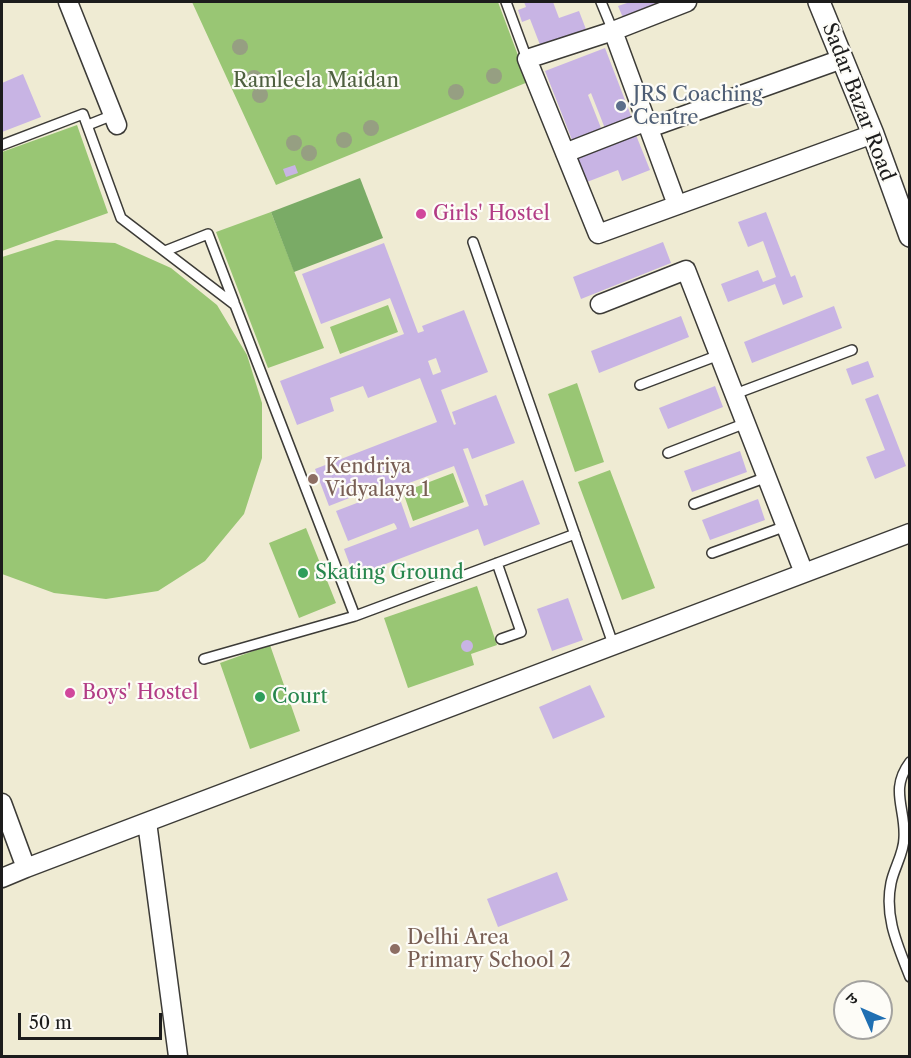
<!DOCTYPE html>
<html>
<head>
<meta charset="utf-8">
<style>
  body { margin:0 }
  #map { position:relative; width:911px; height:1058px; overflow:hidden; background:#efebd3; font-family:"Libre Caslon Text","Noto Serif Devanagari",serif }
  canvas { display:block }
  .frame { position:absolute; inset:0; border:3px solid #1c1c1c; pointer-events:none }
  .north { position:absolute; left:833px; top:980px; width:60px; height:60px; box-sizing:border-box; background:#fdfcf7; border:2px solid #a3a29f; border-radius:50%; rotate:315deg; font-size:16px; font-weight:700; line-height:24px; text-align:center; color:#1c1c1c }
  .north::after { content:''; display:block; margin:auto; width:21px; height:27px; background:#1f6fb2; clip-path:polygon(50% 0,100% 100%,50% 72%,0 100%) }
  .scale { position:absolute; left:18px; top:1013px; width:144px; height:27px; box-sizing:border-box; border:3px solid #1c1c1c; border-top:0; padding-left:8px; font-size:18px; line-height:21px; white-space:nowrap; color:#1c1c1c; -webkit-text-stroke:4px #fdfcf7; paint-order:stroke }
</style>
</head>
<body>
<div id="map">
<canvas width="911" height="1058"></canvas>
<div class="frame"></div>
<div class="north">उ</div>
<div class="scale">50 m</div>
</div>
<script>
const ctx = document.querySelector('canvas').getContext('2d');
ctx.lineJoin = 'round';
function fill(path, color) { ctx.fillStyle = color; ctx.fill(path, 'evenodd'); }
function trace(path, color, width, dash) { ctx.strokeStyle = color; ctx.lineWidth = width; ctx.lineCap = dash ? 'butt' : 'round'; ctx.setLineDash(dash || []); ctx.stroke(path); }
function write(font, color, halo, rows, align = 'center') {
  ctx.font = font + ' "Libre Caslon Text",serif'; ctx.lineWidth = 4.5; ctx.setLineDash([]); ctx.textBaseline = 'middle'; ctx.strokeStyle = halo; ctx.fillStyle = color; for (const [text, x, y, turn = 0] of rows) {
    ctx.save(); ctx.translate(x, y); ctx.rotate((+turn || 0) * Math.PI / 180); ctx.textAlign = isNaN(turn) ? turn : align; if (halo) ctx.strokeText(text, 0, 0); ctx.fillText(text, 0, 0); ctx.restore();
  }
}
fill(new Path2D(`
  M192,2H498L528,82L276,185Z
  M77,125L108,213L2,251V152Z
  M271,212L324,348L268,368L216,232Z
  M56,240L115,243L171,268L217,305L247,355L262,403V458L244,514L205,561L158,591L106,599L54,593L2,574V257Z
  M388,305L398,332L340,354L330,327Z
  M577,383L604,462L575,472L548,394Z
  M610,470L655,588L622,600L578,482Z
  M453,473L464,502L413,521L403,492Z
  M306,528L336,603L299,618L269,543Z
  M477,586L497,645L471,654L474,665L408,688L384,618Z
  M270,645L300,731L250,749L220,663Z`), '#99c674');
fill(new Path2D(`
  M360,178L383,238L294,272L271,212Z`), '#7aab66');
fill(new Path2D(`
  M524,2H553L559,18L579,11L587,32L542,50L530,19L522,22L518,10L526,7Z
  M630,2H664L624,20L618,6Z
  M605,48L633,121L606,131L591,93L588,95L603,133L574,145L545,71Z
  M23,74L41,117L2,132V83Z
  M636,135L650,170L622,181L618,170L587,182L577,158Z
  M295,165L298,173L286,177L283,169Z
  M766,212L791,277L795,275L803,297L783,305L775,284L728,302L721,284L758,270L763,282L776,277L763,241L748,247L738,222Z
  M663,242L671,263L581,299L573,277Z
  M384,243L418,333L424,331L422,326L464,310L488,372L441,390L454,425L456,424L452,412L496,395L515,443L472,459L468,448L463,449L484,506L488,505L485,495L523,480L540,524L484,546L478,529L354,576L344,549L397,529L396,526L394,523L348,541L336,511L383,493L380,486L329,506L315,469L437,422L420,378L368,398L363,386L330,398L334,411L297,425L280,381L404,334L390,298L321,324L302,274ZM436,358L441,372L433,375L428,361ZM454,466L469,506L410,528L396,488Z
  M834,306L842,328L752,363L744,342Z
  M681,316L689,337L599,373L591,351Z
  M868,361L874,377L852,385L846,369Z
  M715,386L723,407L668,429L659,408Z
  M878,394L906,466L875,479L866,457L885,450L865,399Z
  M740,451L747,472L692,492L684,471Z
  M758,499L765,520L710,540L702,520Z
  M568,598L583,640L552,651L537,609Z
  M461 646a6 6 0 1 1 12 0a6 6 0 1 1-12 0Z
  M590,685L605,717L553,739L539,707Z
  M557,872L568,900L498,927L487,899Z`), '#c8b4e4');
const service = new Path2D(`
  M506,2L527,59
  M601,2L613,31
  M88,125L113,115
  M2,145L83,114L121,218L235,305L355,616
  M473,242L613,644
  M165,251L208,234L234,302
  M640,385L719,355
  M735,394L852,350
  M668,453L746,423
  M694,504L767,477
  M712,553L786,526
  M497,563L521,632L501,639
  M204,659L355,616L575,534
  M910,762C889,790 906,808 904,838C904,853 894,868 891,883C884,917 898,946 910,977`);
const minor = new Path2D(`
  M68,2L117,125
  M687,2L613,31L527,59L598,234L873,134
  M613,31L677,205
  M649,128L842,59
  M565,153L647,121
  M600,304L686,270L804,573
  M2,803L26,868L147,822L178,1056
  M147,822L910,533
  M2,878L26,868`);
const tertiary = new Path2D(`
  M819,2L873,134L910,236`);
trace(service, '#3c3b37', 12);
trace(minor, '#3c3b37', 21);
trace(tertiary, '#3c3b37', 24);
trace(service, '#fff', 9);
trace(minor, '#fff', 18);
trace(tertiary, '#fff', 21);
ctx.fillStyle = '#969f82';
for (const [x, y] of [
  [240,47],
  [494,76],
  [254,78],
  [456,92],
  [260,95],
  [371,128],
  [344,140],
  [294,143],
  [309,153]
]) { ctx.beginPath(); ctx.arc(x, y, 8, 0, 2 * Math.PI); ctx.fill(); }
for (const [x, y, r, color] of [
  [621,106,6,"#5c6f8a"],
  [421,214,6,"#d1479c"],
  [313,479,6,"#8d6e63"],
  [303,573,6,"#2e9e5b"],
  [70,693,6,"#d1479c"],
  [260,697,6,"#2e9e5b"],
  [395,949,6,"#8d6e63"]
]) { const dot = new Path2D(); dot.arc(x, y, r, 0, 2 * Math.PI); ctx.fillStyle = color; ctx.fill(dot); trace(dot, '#fdfcf7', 2); }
write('20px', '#4e603f', '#fdfcf7', [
  ["Ramleela Maidan",316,81]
]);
write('20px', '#4e5e75', '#fdfcf7', [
  ["JRS Coaching",633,95],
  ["Centre",633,118]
], 'left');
write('20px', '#1c1c1c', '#fdfcf7', [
  ["Sadar Bazar Road",858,102,69]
]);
write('20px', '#b23c85', '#fdfcf7', [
  ["Girls' Hostel",433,214],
  ["Boys' Hostel",82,693]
], 'left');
write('20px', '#785e54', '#fdfcf7', [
  ["Kendriya",325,467],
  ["Vidyalaya 1",325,490],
  ["Delhi Area",407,938],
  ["Primary School 2",407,961]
], 'left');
write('20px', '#27864d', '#fdfcf7', [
  ["Skating Ground",315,573],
  ["Court",272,697]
], 'left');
</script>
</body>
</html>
